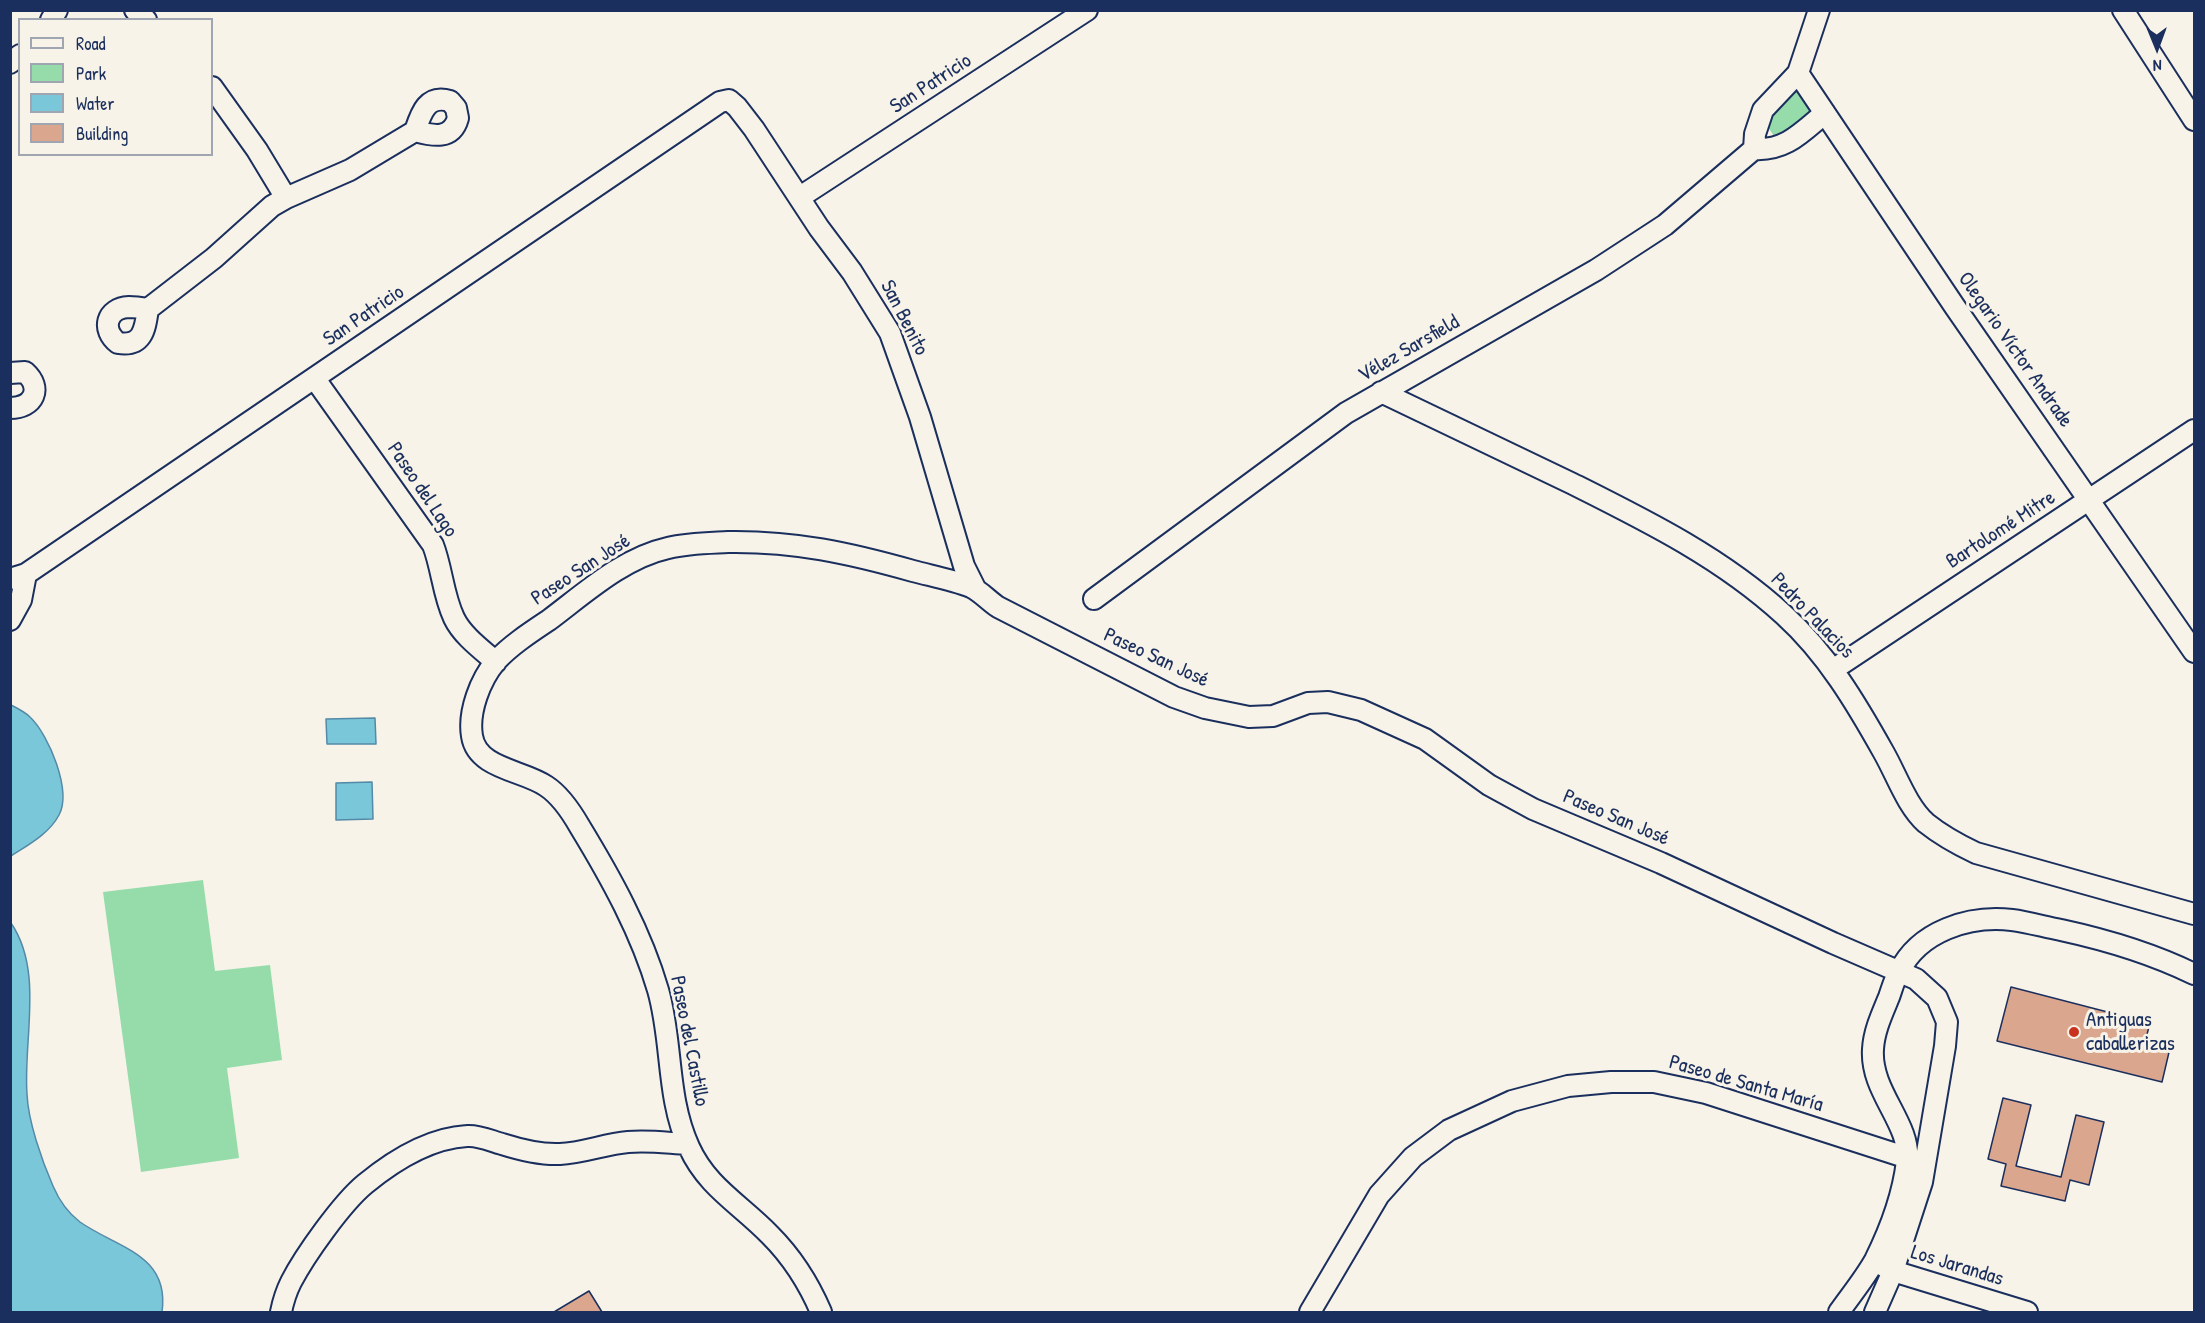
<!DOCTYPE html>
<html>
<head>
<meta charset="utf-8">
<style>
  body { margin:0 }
  #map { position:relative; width:2205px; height:1323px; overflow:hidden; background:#f7f3e8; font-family:"Patrick Hand",sans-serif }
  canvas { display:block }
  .frame { position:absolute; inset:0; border:12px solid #1b2f5e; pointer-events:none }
  .legend { position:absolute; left:18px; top:18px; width:195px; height:138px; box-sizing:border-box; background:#f7f3e8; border:2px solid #9fa5b1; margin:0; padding:8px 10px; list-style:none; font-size:18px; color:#1b2f5e }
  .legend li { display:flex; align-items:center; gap:12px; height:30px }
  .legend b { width:30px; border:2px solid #9fa5b1 }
  .north { position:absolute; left:2127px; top:18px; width:60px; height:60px; -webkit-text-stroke:4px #f7f3e8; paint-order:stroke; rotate:179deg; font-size:16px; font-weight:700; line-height:24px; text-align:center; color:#1b2f5e }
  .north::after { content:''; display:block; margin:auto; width:21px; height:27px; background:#1b2f5e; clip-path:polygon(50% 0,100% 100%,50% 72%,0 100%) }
</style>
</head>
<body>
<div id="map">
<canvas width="2205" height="1323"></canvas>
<div class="frame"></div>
<ul class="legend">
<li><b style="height:8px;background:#f7f3e8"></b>Road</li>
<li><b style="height:16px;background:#95dcaa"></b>Park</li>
<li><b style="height:16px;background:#7ac7d9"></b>Water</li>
<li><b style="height:16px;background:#daa78e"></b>Building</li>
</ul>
<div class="north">N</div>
</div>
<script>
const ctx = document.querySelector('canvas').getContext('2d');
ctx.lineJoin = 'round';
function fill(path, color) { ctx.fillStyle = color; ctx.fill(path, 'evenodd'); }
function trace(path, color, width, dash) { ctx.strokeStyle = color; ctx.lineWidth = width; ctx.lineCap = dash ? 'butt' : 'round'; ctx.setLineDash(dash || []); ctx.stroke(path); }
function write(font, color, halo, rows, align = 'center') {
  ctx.font = font + ' "Patrick Hand",sans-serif'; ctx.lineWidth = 6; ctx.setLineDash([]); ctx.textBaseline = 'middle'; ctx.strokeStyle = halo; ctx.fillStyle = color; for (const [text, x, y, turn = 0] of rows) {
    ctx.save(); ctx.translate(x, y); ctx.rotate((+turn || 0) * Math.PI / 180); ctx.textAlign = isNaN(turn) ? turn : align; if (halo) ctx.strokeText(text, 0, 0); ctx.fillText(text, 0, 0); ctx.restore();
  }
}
fill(new Path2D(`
  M1795,88L1812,113L1788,132L1774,136L1767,126L1773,110Z
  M203,880L215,971L270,965L282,1060L227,1068L239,1158L141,1172L103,892Z`), '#95dcaa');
const water = new Path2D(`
  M11,705C17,708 25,712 30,717C49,735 72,791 59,815C49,834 28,845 11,856Z
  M375,718L376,744H327L326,719Z
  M372,782L373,819L336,820V783Z
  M11,923C44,971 23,1040 27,1094C28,1121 42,1161 53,1186C59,1200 68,1213 80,1222C117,1248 170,1254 162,1312H11Z`);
fill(water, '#7ac7d9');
trace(water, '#548aa8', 1.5);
const building = new Path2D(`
  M2011,987L2150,1023L2145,1042L2170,1048L2162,1082L1997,1041Z
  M2003,1098L2031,1105L2016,1166L2061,1177L2076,1115L2104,1122L2089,1185L2070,1180L2065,1201L2001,1186L2006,1164L1988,1159Z
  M589,1291L602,1312H554Z`);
fill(building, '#daa78e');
trace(building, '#1b2f5e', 1.5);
const street = new Path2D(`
  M135,10L146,20
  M1819,10L1798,73L1763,110L1755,134L1754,149C1786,151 1802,132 1825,113
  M2123,10L2194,120
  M51,20L57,10
  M10,63L20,55
  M1798,73L1955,307L2194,652
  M212,87L257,150L286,198
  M800,197L1087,10
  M148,309C145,329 143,347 118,343C101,330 106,308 129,307C135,307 142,308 148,309L214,258L272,206L286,198L350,170L415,131C421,113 427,94 450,101L456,108L458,118C452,140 433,136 415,131
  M10,373L25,372C43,388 34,408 10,408
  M315,379L433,545C442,568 443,595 454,618C462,635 481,649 496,662
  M1381,392C1445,422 1509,453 1573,484C1647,521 1722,558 1784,615C1827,654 1856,703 1884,753C1897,776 1907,806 1926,823C1941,835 1959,845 1976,853L2194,914
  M10,579L26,574L720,102L729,100L737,107L754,129L819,228L852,272L890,333L920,417L964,566L975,588
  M1094,599L1346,413L1596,270L1665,225L1754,149
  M10,620L21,600L26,574
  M1834,669L2194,430
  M1882,1265L1893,1271L2027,1312
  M281,1312C283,1302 286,1292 291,1282C305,1255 342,1203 365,1184C393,1161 430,1138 467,1136C479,1135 491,1141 502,1144C521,1150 541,1155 560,1154C583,1153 605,1144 628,1142C648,1140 668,1143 687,1144
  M821,1312C809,1284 792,1257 770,1235C740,1204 707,1187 689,1147C666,1097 673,1042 658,990C641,932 611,878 580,827C572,813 560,795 546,786C523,770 477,769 472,736C468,712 480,680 496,661C511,645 531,632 549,620C585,593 623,558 668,548C688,543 708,543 728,542C795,541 849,553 913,571C932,576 953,580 971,587C980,591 989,601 998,607L1174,697L1205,708L1249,717L1273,716L1308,703L1328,702L1361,710L1425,739L1489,785L1533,809L1661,863L1833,943L1916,979L1937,998L1947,1022L1945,1046L1922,1182L1893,1271L1875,1312
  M1310,1312L1379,1195L1413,1157L1449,1130L1512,1101L1568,1086L1611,1082H1654L1706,1093L1908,1158
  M1839,1312C1851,1295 1865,1278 1875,1260C1890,1230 1903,1195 1907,1161C1911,1123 1870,1092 1873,1049C1874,1031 1882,1014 1889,997C1892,989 1894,980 1899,972C1919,931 1969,915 2012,920C2028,922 2045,927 2061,930C2107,940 2151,953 2194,974`);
trace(street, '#1b2f5e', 24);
trace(street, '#f7f3e8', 20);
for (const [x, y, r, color] of [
  [2074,1032,6,"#c8321e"]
]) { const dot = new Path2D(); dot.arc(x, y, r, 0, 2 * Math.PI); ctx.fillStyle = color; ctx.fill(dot); trace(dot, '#f7f3e8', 2); }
write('21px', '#1b2f5e', '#f7f3e8', [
  ["San Patricio",931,84,-33],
  ["San Patricio",364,316,-34],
  ["San Benito",904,318,63],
  ["Vélez Sarsfield",1409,349,-30],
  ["Olegario Víctor Andrade",2015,350,55],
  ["Paseo del Lago",422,490,56],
  ["Bartolomé Mitre",2001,530,-33],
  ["Paseo San José",581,570,-33],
  ["Pedro Palacios",1812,616,46],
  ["Paseo San José",1156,658,25],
  ["Paseo San José",1616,818,23],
  ["Paseo del Castillo",689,1041,79],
  ["Paseo de Santa María",1746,1084,16],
  ["Los Jarandas",1957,1266,17]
]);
write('21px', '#1b2f5e', '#f7f3e8', [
  ["Antiguas",2086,1020],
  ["caballerizas",2086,1044]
], 'left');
</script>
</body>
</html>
